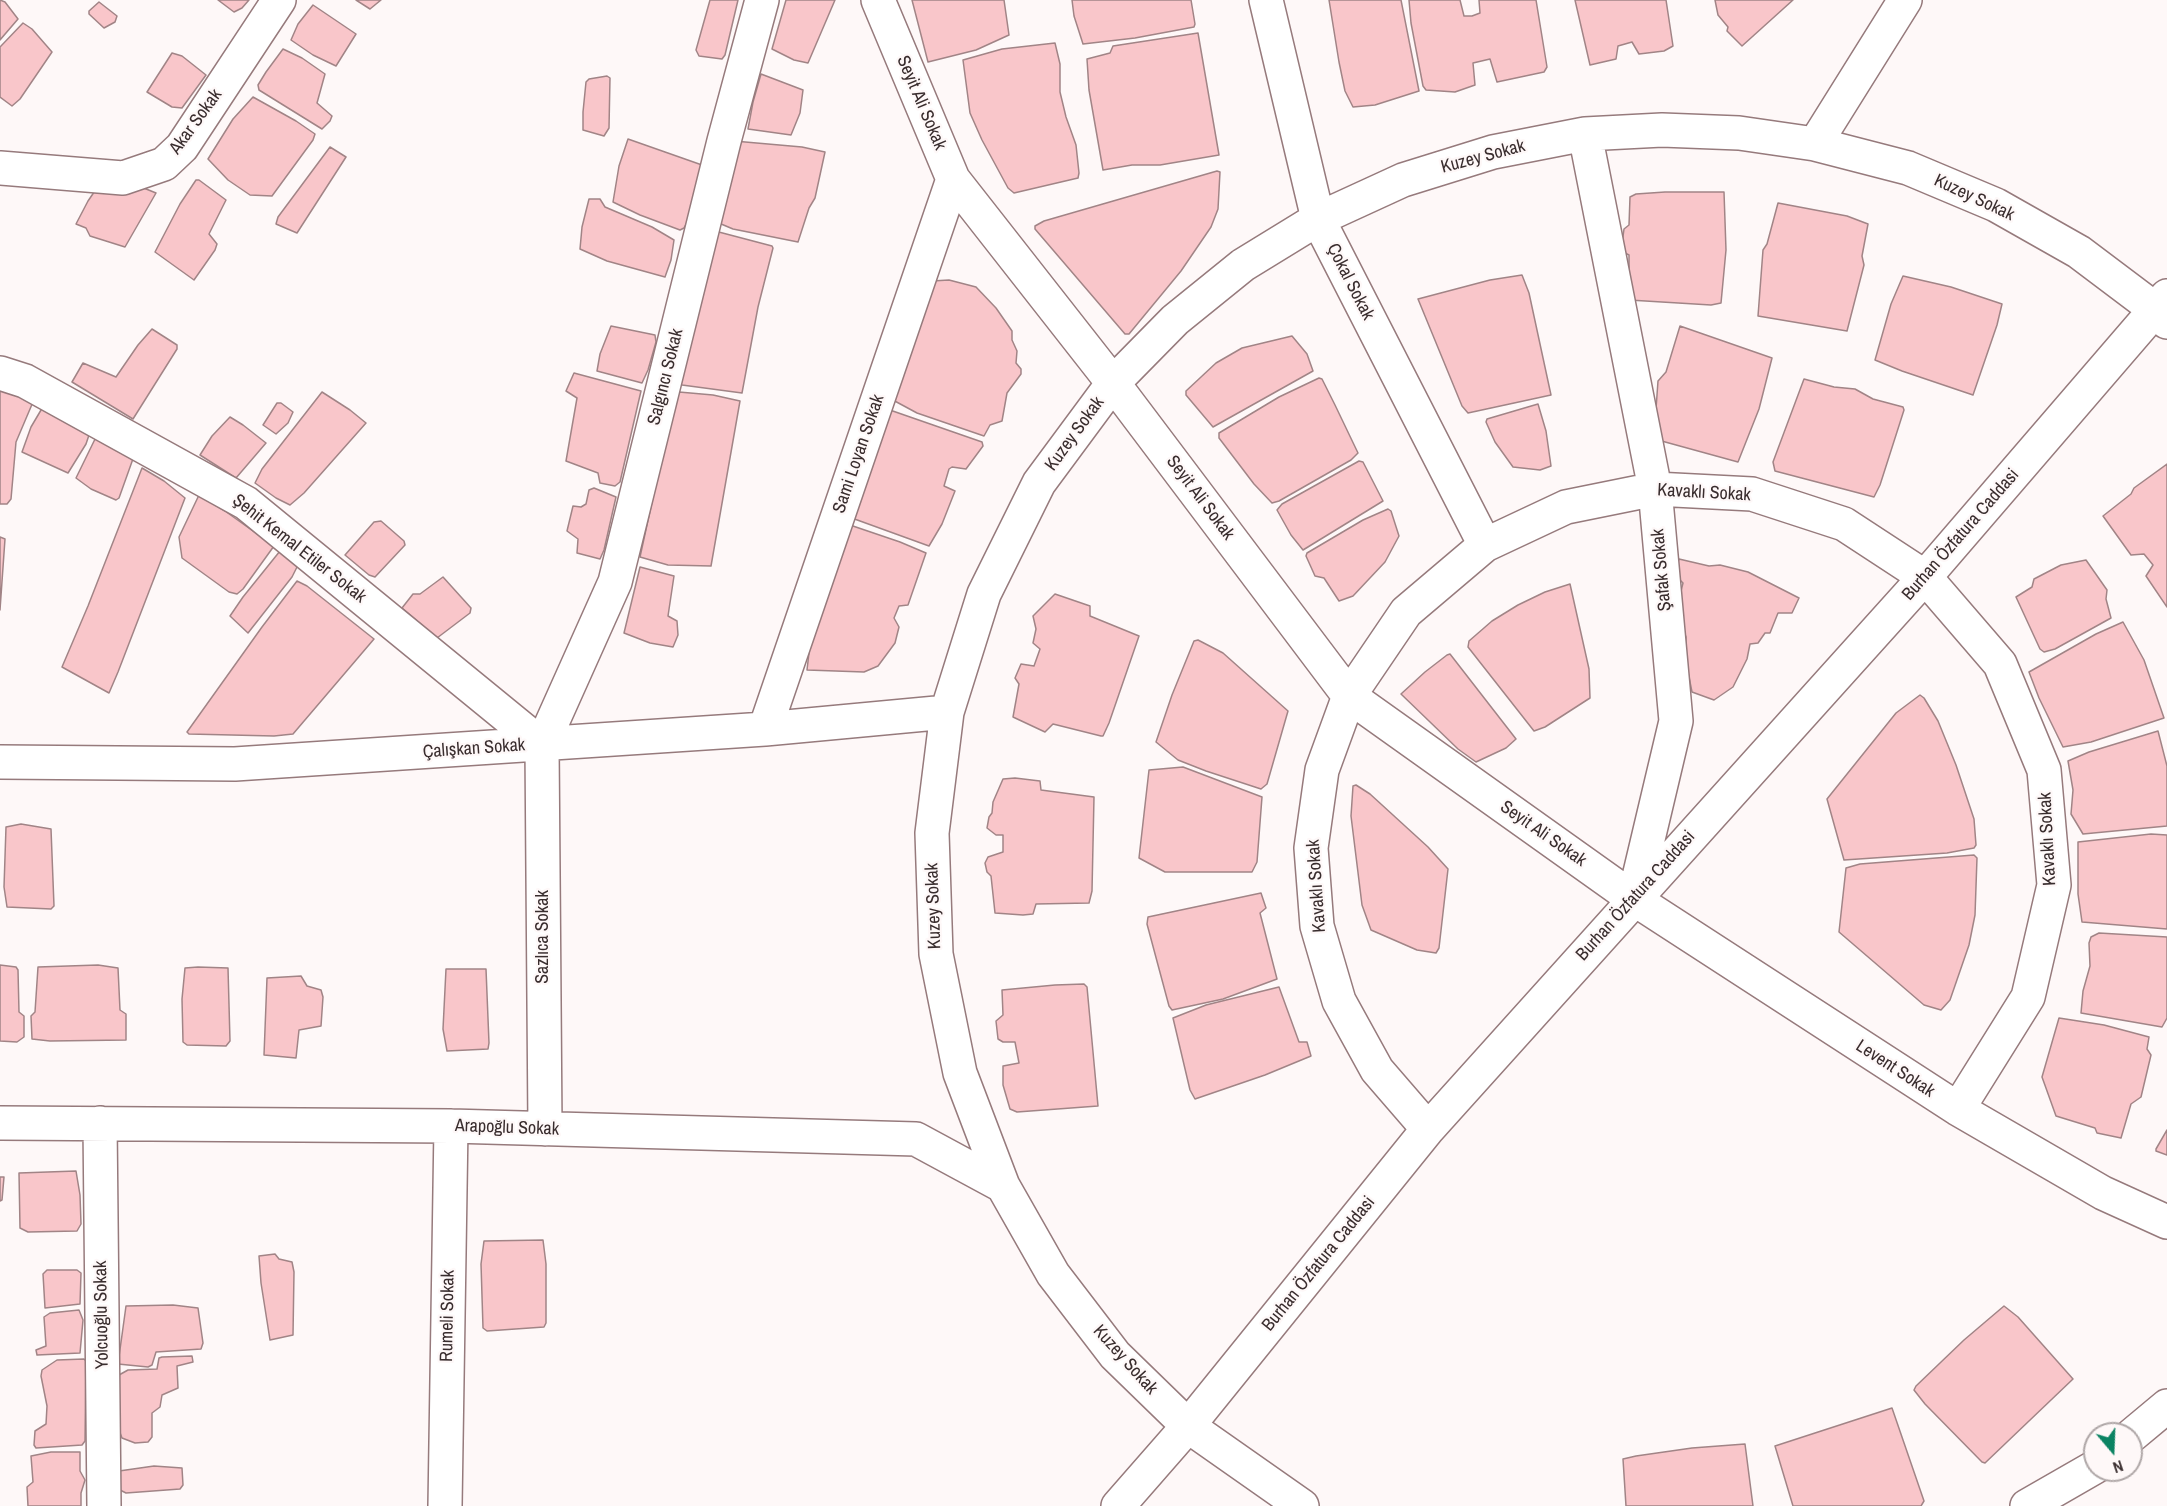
<!DOCTYPE html>
<html>
<head>
<meta charset="utf-8">
<style>
  body { margin:0 }
  #map { position:relative; width:2167px; height:1506px; overflow:hidden; background:#fef8f8; font-family:"Archivo Narrow",sans-serif }
  canvas { display:block }
  .north { position:absolute; left:2083px; top:1422px; width:60px; height:60px; box-sizing:border-box; background:#fef8f8; border:2px solid #afa7a7; border-radius:50%; rotate:161deg; font-size:16px; font-weight:700; line-height:24px; text-align:center; color:#392d2e }
  .north::after { content:''; display:block; margin:auto; width:21px; height:27px; background:#0b8363; clip-path:polygon(50% 0,100% 100%,50% 72%,0 100%) }
</style>
</head>
<body>
<div id="map">
<canvas width="2167" height="1506"></canvas>
<div class="north">N</div>
</div>
<script>
const ctx = document.querySelector('canvas').getContext('2d');
ctx.lineJoin = 'round';
function fill(path, color) { ctx.fillStyle = color; ctx.fill(path, 'evenodd'); }
function trace(path, color, width, dash) { ctx.strokeStyle = color; ctx.lineWidth = width; ctx.lineCap = dash ? 'butt' : 'round'; ctx.setLineDash(dash || []); ctx.stroke(path); }
function write(font, color, halo, rows, align = 'center') {
  ctx.font = font + ' "Archivo Narrow",sans-serif'; ctx.lineWidth = 4.5; ctx.setLineDash([]); ctx.textBaseline = 'middle'; ctx.strokeStyle = halo; ctx.fillStyle = color; for (const [text, x, y, turn = 0] of rows) {
    ctx.save(); ctx.translate(x, y); ctx.rotate((+turn || 0) * Math.PI / 180); ctx.textAlign = isNaN(turn) ? turn : align; if (halo) ctx.strokeText(text, 0, 0); ctx.fillText(text, 0, 0); ctx.restore();
  }
}
const building = new Path2D(`
  M0,0L5,2L18,19L0,40Z
  M218,0H249L242,8L234,12Z
  M356,0H381L370,9Z
  M710,0H738L725,55L722,59L699,56L696,50Z
  M786,0H835L808,63L794,60L772,49Z
  M912,0H1004L1009,35L976,50L928,62Z
  M1072,0H1191L1195,24L1194,27L1135,38L1083,44L1074,16Z
  M1329,0H1401L1419,91L1375,105L1353,107L1345,91L1339,62Z
  M1409,0H1460L1464,16H1472L1480,13L1479,0H1536L1547,67L1544,72L1497,82L1490,59L1473,63L1475,85L1455,92L1426,90L1423,86L1411,23Z
  M1575,0H1666L1673,46L1664,51L1639,54L1632,42L1618,46L1616,59L1590,65Z
  M1715,0H1793L1742,46L1727,31L1728,27L1718,15Z
  M99,2L117,16L115,22L104,28L89,14V11Z
  M313,5L356,34L336,66L313,55L291,40L298,24Z
  M23,23L32,29L52,52L20,99L12,106L0,97V47Z
  M1198,33L1219,155L1160,165H1132L1103,170L1089,90L1087,59L1110,53L1113,46Z
  M1055,43L1060,64V92L1066,117L1076,145L1079,173L1078,178L1014,193L1008,188L982,140L970,113L963,60L1002,49Z
  M283,49L302,58L325,74L317,103L332,116L330,121L322,129L259,90L258,85L266,72Z
  M172,53L182,56L206,75L182,108L172,107L147,92Z
  M761,74L803,90L800,113L791,135L748,129L753,102Z
  M607,76L610,78L609,128L604,136L583,130V112L586,82L589,79Z
  M253,97L296,121L315,134L313,140L272,196L250,195L228,180L208,159L233,119Z
  M628,139L702,165L697,206L684,228L680,230L640,215L613,202L619,166Z
  M734,141L802,147L825,152L815,198L809,208L798,242L733,229L714,221Z
  M330,147L346,157L297,233L276,224L278,217Z
  M1217,171L1220,172L1218,209L1211,227L1181,271L1129,334H1125L1035,229V226L1044,221Z
  M196,180H199L226,200L209,234L217,244L215,250L194,280L155,252L180,204Z
  M101,182H129L156,193L125,247L90,236L86,228L76,224L88,201Z
  M1665,192H1724L1726,250L1721,303L1711,305L1629,300V255L1621,251L1624,229L1629,225L1630,197L1636,194Z
  M589,199H600L605,207L652,227L674,240L671,260L665,277L607,261L580,249L582,227Z
  M1778,203L1847,216L1868,224L1862,256L1864,265L1847,331L1758,316L1763,250L1767,244Z
  M715,231L772,246L773,248L758,307L742,393L682,385L680,383Z
  M1522,275L1529,293L1551,395L1468,413L1462,406L1418,299L1490,280Z
  M1903,276L1951,287L2002,304L1997,325L1973,395L1902,371L1875,360L1891,304Z
  M949,280L976,287L996,308L1012,331V340L1017,351L1016,363L1021,369V374L1007,393L1002,421L990,425L984,436L917,413L891,399L932,281Z
  M611,326L655,335L656,342L648,370L642,383L597,371L600,354Z
  M1680,326L1772,358L1759,409L1738,462L1647,437L1656,409L1658,381L1666,372Z
  M152,329L177,345V349L133,419L72,382L83,363L116,377L138,345Z
  M1292,336L1307,354L1313,371L1213,427L1186,395V391L1216,363L1242,348Z
  M574,373L641,391L620,482L615,486L600,483L598,473L566,461L577,398L566,391Z
  M1319,378L1322,379L1335,405L1358,453L1351,460L1279,501L1272,503L1254,484L1219,438V433L1279,397Z
  M1804,379L1834,387L1855,389L1873,399L1903,407L1904,410L1880,485L1874,497L1775,471L1773,462Z
  M0,385L33,402L16,442L11,499L7,504H0Z
  M322,392L350,410L366,423L304,493L290,505L276,498L255,483L262,469Z
  M679,392L713,395L740,401L711,566L668,565L640,557L670,419Z
  M277,403H281L293,412L288,423L276,434L263,425Z
  M1538,404L1546,431L1551,466L1540,470L1513,467L1495,442L1486,422L1487,419Z
  M44,405L91,429L86,444L68,473L22,452L31,427Z
  M887,409L982,442L983,446L966,469L952,467L949,469L944,486L955,491L942,524L929,546L849,517Z
  M230,417L243,425L266,443L236,478L200,455L212,436Z
  M97,435L134,456L119,498L116,500L91,489L76,478Z
  M1359,461L1363,462L1383,501L1303,550L1291,535L1277,510L1282,504Z
  M2167,464V607L2146,576L2153,565L2144,554L2131,555L2103,516L2131,494L2134,488Z
  M142,468L164,481L185,498L118,672L109,693L62,667L88,606Z
  M594,488L616,497L604,550L600,559L577,553L578,539L567,531L573,506L581,507L586,504L589,490Z
  M199,495L225,511L274,546L243,589L237,594L229,592L182,558L179,537Z
  M1388,509L1391,511L1399,536L1385,562L1353,596L1339,601L1324,578L1315,576L1306,556L1307,553L1363,520Z
  M381,521L404,541L405,545L375,577L369,575L345,555L374,522Z
  M847,524L900,542L926,553L908,605L899,606L894,618L899,627L895,643L878,666L864,672L807,670L815,601Z
  M0,537L5,539L0,610Z
  M280,551L298,565L292,577L248,633L230,616L243,597Z
  M1679,559L1709,566L1720,565L1748,572L1799,598L1792,613H1778L1770,633H1765L1758,643L1750,644L1747,659L1733,687L1714,700L1692,692L1685,657L1686,637L1676,611L1683,583L1674,574Z
  M2086,560L2107,590L2106,599L2111,618L2055,649L2044,652L2040,649L2016,597L2032,587L2034,579L2061,565Z
  M640,567L674,576L668,616L677,621L678,635L673,647L650,643L624,633Z
  M443,577L471,608L470,613L437,638L402,608L413,594H420Z
  M297,581L307,586L374,639L293,734L274,736L189,734L187,732L262,627Z
  M1570,584L1589,669L1590,698L1545,727L1534,731L1468,647L1469,641L1492,621L1518,605L1545,592Z
  M1055,594L1090,606V616L1139,636L1109,723L1103,736H1101L1053,724L1045,732L1013,717L1019,684L1015,678L1021,664L1034,666L1040,649L1033,643L1036,629L1033,616Z
  M2123,622L2144,660L2164,718L2091,742L2063,747L2039,698L2029,672L2096,634Z
  M1198,640L1223,653L1288,711L1267,784L1261,789L1206,771L1178,760L1156,742L1172,695L1194,641Z
  M1450,654L1516,739L1506,748L1476,762L1458,749L1401,694L1425,672L1447,655Z
  M1920,695L1924,698L1938,721L1956,765L1974,819L1976,845L1974,848L1947,853L1844,860L1827,799L1896,713Z
  M2158,731L2167,766V826L2083,834L2071,814L2073,790L2068,761L2089,752Z
  M1183,767L1262,797L1257,862L1252,872H1165L1139,858L1149,770Z
  M1015,778L1040,781L1041,790L1094,797L1092,891L1089,903L1036,904L1033,914L1023,915L995,913L991,876L987,872L985,863L988,857L1003,852V835H996L987,828L989,817L992,813L993,802L1003,779Z
  M1356,785L1370,794L1428,847L1448,869L1439,948L1436,953L1417,950L1371,930L1362,905L1351,816L1353,786Z
  M21,824L51,829L54,906L51,909L7,907L4,887L6,827Z
  M2151,834L2167,835V929L2082,922L2078,894V842Z
  M1974,855L1977,858L1975,915L1969,945L1950,1000L1941,1010L1924,1005L1839,932L1846,868L1860,864Z
  M1261,893L1266,908L1260,913L1277,979L1223,999L1172,1010L1169,1006L1147,924L1148,917Z
  M2099,933L2167,937V1018L2162,1027L2081,1013L2083,991L2090,966L2089,943L2091,937Z
  M0,965L16,967L18,970L19,1012L24,1016V1037L17,1042L0,1041Z
  M98,965L118,968L120,1010L126,1014V1040L50,1041L32,1039L31,1016L35,1012L38,967Z
  M198,967L228,968L230,1041L226,1046L187,1045L183,1042L182,999L185,968Z
  M446,969H486L489,1043L488,1049L447,1051L443,1029Z
  M301,976L307,986L321,990L323,997L321,1026L299,1030L296,1058L264,1055L267,978Z
  M1084,984L1087,987L1098,1106L1017,1112L1010,1109L1003,1085V1066L1019,1063L1015,1042H1003L998,1039L996,1021L1003,1015L1002,990L1055,985Z
  M1279,987L1299,1042H1307L1311,1056L1265,1075L1195,1099L1190,1090L1173,1018L1206,1005Z
  M2059,1018L2104,1025L2149,1037L2147,1049L2151,1055L2141,1097L2131,1104L2121,1138L2097,1133L2095,1128L2056,1116L2042,1077Z
  M2167,1130V1155L2156,1151V1149Z
  M76,1171L80,1195L81,1224L77,1231L28,1232L20,1228L19,1173Z
  M0,1177H4L2,1200L0,1201Z
  M543,1240L546,1264V1323L544,1327L487,1331L483,1328L481,1264L484,1241Z
  M275,1254L279,1259L292,1262L294,1272L293,1335L270,1340L261,1283L259,1256Z
  M47,1270H77L81,1273L80,1304L45,1308L43,1274Z
  M173,1305L198,1308L203,1343L201,1349L156,1352L152,1365L148,1367L118,1364L126,1306Z
  M2004,1306L2018,1317L2073,1379L1985,1463L1982,1462L1925,1404L1914,1390L1916,1386L1964,1340Z
  M79,1310L83,1320L80,1353L37,1355L36,1350L46,1346L44,1317L50,1313Z
  M192,1356L193,1362L177,1366L178,1388L162,1395L160,1407L152,1413V1437L148,1442L135,1443L122,1438L119,1430V1375L128,1370L157,1369L159,1358L162,1357Z
  M84,1359L86,1361L85,1441L82,1445L36,1448L34,1445L35,1431L46,1424L47,1406L41,1376L42,1370L57,1360Z
  M1892,1408L1924,1501L1921,1506H1793L1775,1446Z
  M1745,1444L1753,1506H1626L1623,1459L1636,1456L1692,1448Z
  M51,1452H80V1471L85,1480L81,1493V1506H28L27,1487L33,1482L31,1456Z
  M154,1466L182,1468L183,1485L180,1489L126,1493L120,1490L119,1471Z`);
fill(building, '#f9c6ca');
trace(building, '#a18486', 1.5);
const minor = new Path2D(`
  M878,0L953,179L1113,383L1349,696L1634,899L1958,1109L2103,1193L2167,1222
  M1266,0L1318,219L1485,545
  M1585,134L1655,489L1676,721L1635,894
  M1815,144L1905,0
  M0,168L123,178L164,164L182,147L279,0
  M0,373L25,381L246,503L542,745
  M765,729L953,179
  M0,762L235,764L765,729L947,712
  M0,1123L451,1126L916,1139L1003,1186
  M100,1123L104,1506
  M545,1129L542,745L615,582L724,141L762,0
  M1428,1129L1377,1070L1339,1001L1317,926L1311,848L1322,770L1349,696L1406,612L1485,545L1566,507L1655,489L1752,494L1844,524L1925,577L2000,664L2044,770L2054,885L2028,997L1958,1109
  M2131,1436L2167,1406
  M445,1506L451,1126
  M1118,1506L1188,1426L1428,1129L1925,577L2167,296
  M1302,1506L1188,1426L1115,1355L1053,1274L1003,1186L960,1073L936,954L932,833L947,712L984,594L1039,483L1113,383L1175,320L1243,265L1318,219L1403,180L1493,152L1585,134L1662,130L1739,133L1815,144L1908,168L1996,205L2079,252L2156,310L2167,322
  M2027,1506L2095,1467`);
trace(minor, '#967a7c', 36);
trace(minor, '#fff', 33);
write('18px', '#392d2e', '#fef8f8', [
  ["Seyit Ali Sokak",921,103,67],
  ["Akar Sokak",196,122,-54],
  ["Kuzey Sokak",1483,157,-15],
  ["Kuzey Sokak",1974,198,25],
  ["Çokal Sokak",1350,282,63],
  ["Salgıncı Sokak",666,377,-76],
  ["Kuzey Sokak",1075,434,-54],
  ["Sami Loyan Sokak",859,454,-71],
  ["Kavaklı Sokak",1704,493,3],
  ["Seyit Ali Sokak",1200,498,53],
  ["Burhan Özfatura Caddasi",1961,535,-49],
  ["Şehit Kemal Etiler Sokak",299,549,38],
  ["Şafak Sokak",1662,570,-95],
  ["Çalışkan Sokak",474,749,-4],
  ["Seyit Ali Sokak",1543,834,35],
  ["Kavaklı Sokak",2048,839,-93],
  ["Kavaklı Sokak",1317,886,-94],
  ["Burhan Özfatura Caddasi",1636,896,-48],
  ["Kuzey Sokak",934,906,-92],
  ["Sazlıca Sokak",543,937,-90],
  ["Levent Sokak",1895,1069,33],
  ["Arapoğlu Sokak",507,1128,2],
  ["Burhan Özfatura Caddasi",1319,1264,-51],
  ["Yolcuoğlu Sokak",102,1315,-91],
  ["Rumeli Sokak",448,1316,-89],
  ["Kuzey Sokak",1125,1360,48]
]);
</script>
</body>
</html>
